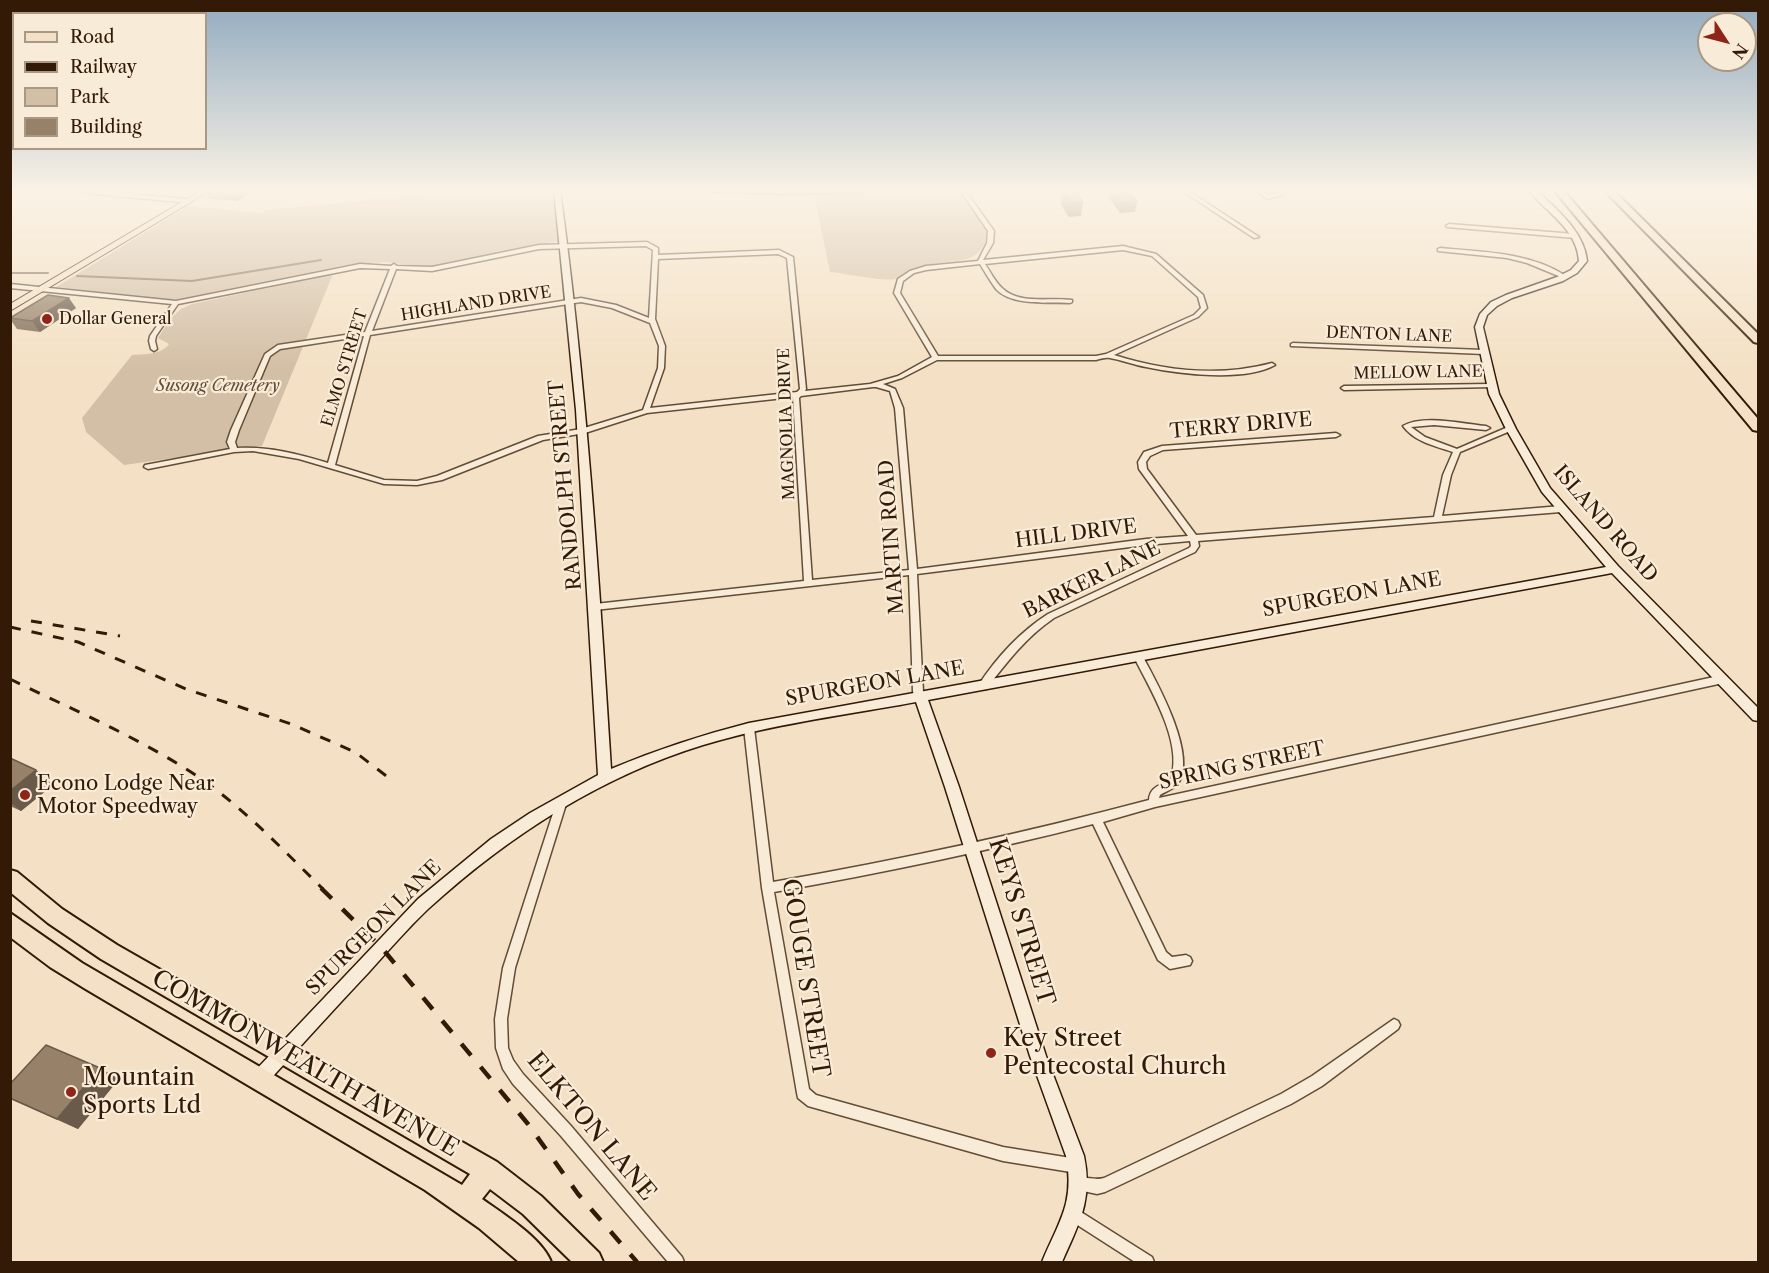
<!DOCTYPE html>
<html>
<head>
<meta charset="utf-8">
<style>
  body { margin:0 }
  #map { position:relative; width:1769px; height:1273px; overflow:hidden; background:#f4e1c5; font-family:"Libre Caslon Text",serif }
  canvas { display:block }
  .frame { position:absolute; inset:0; border:12px solid #321a06; pointer-events:none }
  .legend { position:absolute; left:12px; top:12px; width:195px; height:138px; box-sizing:border-box; background:#f8ecd9; border:2px solid #a99885; margin:0; padding:8px 10px; list-style:none; font-size:18px; color:#321a06 }
  .legend li { display:flex; align-items:center; gap:12px; height:30px }
  .legend b { width:30px; border:2px solid #a99885 }
  .north { position:absolute; left:1697px; top:12px; width:60px; height:60px; box-sizing:border-box; background:#f8ecd9; border:2px solid #a99885; border-radius:50%; rotate:126deg; font-size:16px; font-weight:700; line-height:24px; text-align:center; color:#321a06 }
  .north::after { content:''; display:block; margin:auto; width:21px; height:27px; background:#8f2418; clip-path:polygon(50% 0,100% 100%,50% 72%,0 100%) }
</style>
</head>
<body>
<div id="map">
<canvas width="1769" height="1273"></canvas>
<div class="frame"></div>
<ul class="legend">
<li><b style="height:8px;background:#f4e1c5"></b>Road</li>
<li><b style="height:8px;background:#321a06"></b>Railway</li>
<li><b style="height:16px;background:#d3bfa5"></b>Park</li>
<li><b style="height:16px;background:#978169"></b>Building</li>
</ul>
<div class="north">N</div>
</div>
<script>
const ctx = document.querySelector('canvas').getContext('2d');
ctx.lineJoin = 'round';
function fill(path, color) { ctx.fillStyle = color; ctx.fill(path, 'evenodd'); }
function trace(path, color, width, dash) { ctx.strokeStyle = color; ctx.lineWidth = width; ctx.lineCap = dash ? 'butt' : 'round'; ctx.setLineDash(dash || []); ctx.stroke(path); }
function write(font, color, halo, rows, align = 'center') {
  ctx.font = font + ' "Libre Caslon Text",serif'; ctx.lineWidth = 4.5; ctx.setLineDash([]); ctx.textBaseline = 'middle'; ctx.strokeStyle = halo; ctx.fillStyle = color; for (const [text, x, y, turn = 0] of rows) {
    ctx.save(); ctx.translate(x, y); ctx.rotate((+turn || 0) * Math.PI / 180); ctx.textAlign = isNaN(turn) ? turn : align; if (halo) ctx.strokeText(text, 0, 0); ctx.fillText(text, 0, 0); ctx.restore();
  }
}
fill(new Path2D(`
  M471,190H550L557,214L560,241L432,267L385,262L352,264L173,300L56,287L188,206L262,213L267,210Z
  M892,190H960L988,232C981,269 951,258 924,266C914,269 905,276 895,279C884,282 844,273 830,272L814,195Z
  M333,274L262,446L124,465L86,432L82,418L132,355C145,354 161,355 169,344L158,338L170,319L181,309L192,304Z`), '#d3bfa5');
trace(new Path2D(`
  M10,273H48
  M77,276L192,281L321,260`), '#7f6952', 2);
const street = new Path2D(`
  M72,190H88L189,199L192,201L189,203L75,192Z
  M960,190H965L994,231L993,243L983,260L1123,246L1156,254L1203,295L1207,308L1198,317L1114,355C1164,371 1220,377 1272,363L1275,365C1245,382 1179,374 1146,367C1134,365 1122,360 1110,358C1105,357 1100,359 1096,360H937L902,378L883,384L895,389L903,408L917,569L1146,539L1188,536L1139,469L1138,462L1144,452L1162,446L1336,433L1340,435L1336,437L1163,450L1150,456L1146,462L1147,469L1196,535L1434,517L1443,475L1453,452C1435,446 1415,442 1403,426C1423,414 1463,424 1486,426L1490,428L1486,430L1434,425L1411,427L1425,437L1457,449L1508,427H1514L1515,429L1460,452L1451,475L1442,516L1561,506L1565,509L1561,512L1198,541L1199,546L1195,552L1054,618C1026,637 1007,662 986,689H980L978,686C996,658 1020,632 1048,614L1189,548L1191,546L1190,541L1146,545L917,574L923,692L926,697L924,700H918L913,692L909,575L595,610L591,607L595,604L804,581L793,397L647,413L585,433L543,440L442,480L417,485L384,484L299,459L253,451L234,452L148,469L144,467L145,465L230,449L227,442L231,430L265,354L278,345L365,332L390,269L360,268L178,304L156,336L155,341L157,349L154,351L151,349L149,341L150,336L172,304L10,288V284L176,301L360,264L391,266L394,264L397,266L432,267L539,245L647,242L658,248V255L779,250L793,257L806,389L805,391L870,384L898,376L932,357L894,293L898,279L910,271L926,266L978,261L987,243L988,231ZM646,246L653,250L649,318L616,305L581,298L372,331L396,269L432,271L539,249ZM1123,250L1152,256L1198,297L1201,308L1194,315L1106,354L1096,356H938L900,293L903,281L914,273L926,270L980,264C985,272 990,281 996,289C1011,306 1049,302 1070,303L1072,302V300C1050,297 1019,305 1002,288C995,282 990,271 985,264ZM778,254L787,258L800,389L797,392L650,408L664,368L665,346L655,319L658,259ZM581,302L612,308L650,323L659,346L658,368L643,410L581,429L538,436L437,476L417,481L384,480L335,465L370,335ZM364,336L328,463C299,454 268,446 237,448L235,442L239,430L270,356L280,349ZM873,387H876L890,391L895,408L909,570L812,580L799,398L801,396Z
  M1181,190H1187L1259,237L1254,238Z
  M1255,190H1261L1268,195L1280,193L1283,195L1267,199Z
  M1449,224L1575,234L1578,236L1575,238L1447,227L1446,226Z
  M1440,248C1482,252 1529,252 1566,276L1561,277L1527,263L1507,258L1438,251V249Z
  M1293,343L1484,350L1487,352L1484,354L1291,346V344Z
  M1491,384L1493,385V387L1344,390L1341,388L1344,386Z
  M1139,654L1142,655C1157,683 1196,752 1179,782C1175,789 1166,791 1160,795L1159,798L1723,675L1726,676L1728,679L1726,682L1723,683L1155,807L1103,822L1166,952L1172,957L1186,955L1190,957L1192,961L1190,965L1170,969L1158,960L1093,824C988,851 881,873 774,892L809,1089L816,1095L1003,1147L1077,1159L1082,1161L1084,1166L1082,1171L1077,1173L1003,1161L808,1106L798,1098L797,1093L762,888L744,728L746,725L749,724L752,725L754,728L773,882C900,860 1025,833 1149,800C1150,786 1161,786 1171,778C1183,742 1150,689 1134,657L1136,655Z
  M562,797L566,798L567,801L515,968L507,1019L508,1048L513,1060L523,1074L571,1126L682,1257L684,1262H668L561,1136L513,1084L503,1069L496,1048L495,1019L503,968L557,801L558,798Z
  M1394,1019L1398,1021L1400,1025L1398,1029L1322,1086L1291,1104L1105,1192L1097,1194L1074,1189L1072,1184L1074,1179C1084,1175 1094,1181 1104,1178L1281,1094L1312,1076Z
  M1073,1207L1152,1257L1154,1262H1135L1068,1219L1066,1214L1068,1209Z`);
const secondary = new Path2D(`
  M554,190H560C586,382 599,575 611,769C656,750 702,735 749,723L1606,567L1542,492L1506,429L1489,394L1475,327L1480,314L1491,302L1506,295L1557,277L1571,270L1579,261C1577,228 1546,213 1529,190H1536C1556,209 1584,231 1587,261L1577,273L1563,281L1512,298L1497,306L1487,315L1483,327L1499,394L1516,429L1550,488L1618,566L1758,708V721L1753,720L1612,573L928,700L959,787L1046,1056L1084,1156C1093,1200 1079,1223 1062,1262H1042C1059,1221 1075,1203 1066,1156L1030,1056L945,787L916,702C845,715 772,724 703,745C599,777 507,837 428,909C407,929 388,951 369,972C333,1010 299,1048 264,1086L258,1089L252,1086L249,1080L252,1074L418,899L491,839L530,813L598,775L576,410Z
  M706,190H865L862,192L797,194L709,192Z`);
const primary = new Path2D(`
  M202,190H211L10,311V304Z`);
const highway = new Path2D(`
  M1554,190H1563L1758,419V431L1753,430Z
  M1604,190H1613L1758,334V343L1754,342Z
  M10,870L17,872L62,909L117,945L497,1162L541,1196L599,1253L603,1262H572L523,1214L490,1189L482,1199C503,1214 542,1238 551,1262H519L479,1228L425,1190L84,988L50,967L10,937V913L82,963L462,1185L470,1174L101,959L48,923L10,892Z`);
trace(street, '#624c36', 3);
trace(secondary, '#321a06', 3);
trace(primary, '#321a06', 2);
trace(highway, '#321a06', 4);
fill(street, '#f8ecd9');
fill(secondary, '#f8ecd9');
fill(primary, '#f4e1c5');
fill(highway, '#f4e1c5');
trace(new Path2D(`
  M31,621L120,636
  M10,627L78,642L186,689L291,724L355,752L389,778
  M10,679C73,710 138,737 197,776C244,808 283,850 323,889`), '#321a06', 3, [11, 11]);
trace(new Path2D(`
  M321,888L381,947L528,1124L578,1194L637,1262`), '#321a06', 4.5, [15, 15]);
fill(new Path2D(`
  M205,190H253L254,191L237,201L209,199Z
  M1111,190H1127L1137,202L1135,212L1120,213L1109,198Z
  M1062,192L1083,203L1081,216L1069,217L1061,205Z
  M76,308L40,332L17,329L10,319V318Z
  M10,758L36,770L53,785L21,811L10,806Z
  M119,1079L78,1129L10,1099Z`), '#826f5a');
fill(new Path2D(`
  M236,190H253L254,191L237,201L233,191Z
  M69,298L76,308L40,332L32,321Z
  M36,770L53,785L21,811L10,802V791Z
  M100,1068L119,1079L78,1129L57,1119Z`), '#6a5a4a');
const building = new Path2D(`
  M213,190H236L233,191Z
  M1112,190H1127L1137,202L1122,203Z
  M1077,191L1083,203H1071L1062,192Z
  M48,295L69,298L32,321L10,318Z
  M10,758L36,770L10,791Z
  M46,1045L100,1068L57,1119L10,1098V1084Z`);
fill(building, '#978169');
trace(building, '#6a5a4a', 1.5);
const sky = ctx.createLinearGradient(0, 0, 0, 368);
sky.addColorStop(0, '#92abc0');
sky.addColorStop(0.52, '#faf2e5');
sky.addColorStop(1, '#faf2e500');
ctx.fillStyle = sky;
ctx.fillRect(0, 0, 1769, 368);
for (const [x, y, r, color] of [
  [47,319,6,"#8f2418"],
  [25,795,6,"#8f2418"],
  [991,1053,6,"#8f2418"],
  [71,1092,6,"#8f2418"]
]) { const dot = new Path2D(); dot.arc(x, y, r, 0, 2 * Math.PI); ctx.fillStyle = color; ctx.fill(dot); trace(dot, '#f8ecd9', 2); }
write('16px', '#321a06', '#f8ecd9', [
  ["HIGHLAND DRIVE",476,304,-9],
  ["DENTON LANE",1389,335,2],
  ["ELMO STREET",345,368,-73],
  ["MELLOW LANE",1418,373,-1],
  ["MAGNOLIA DRIVE",787,424,-92]
]);
write('16px', '#321a06', '#f8ecd9', [
  ["Dollar General",59,319]
], 'left');
write('italic 16px', '#624c36', '#f8ecd9', [
  ["Susong Cemetery",218,386]
]);
write('20px', '#321a06', '#f8ecd9', [
  ["TERRY DRIVE",1241,426,-5],
  ["RANDOLPH STREET",566,485,-95],
  ["ISLAND ROAD",1605,524,49],
  ["HILL DRIVE",1076,534,-7],
  ["MARTIN ROAD",892,537,-94],
  ["BARKER LANE",1092,580,-26],
  ["SPURGEON LANE",1352,595,-10],
  ["SPURGEON LANE",875,684,-10],
  ["SPRING STREET",1242,766,-12],
  ["SPURGEON LANE",374,928,-45]
]);
write('20px', '#321a06', '#f8ecd9', [
  ["Econo Lodge Near",37,784],
  ["Motor Speedway",37,807]
], 'left');
write('24px', '#321a06', '#f8ecd9', [
  ["KEYS STREET",1021,922,73],
  ["GOUGE STREET",805,978,81],
  ["COMMONWEALTH AVENUE",305,1064,30],
  ["ELKTON LANE",591,1127,50]
]);
write('24px', '#321a06', '#f8ecd9', [
  ["Key Street",1003,1039],
  ["Pentecostal Church",1003,1067],
  ["Mountain",83,1078],
  ["Sports Ltd",83,1106]
], 'left');
</script>
</body>
</html>
